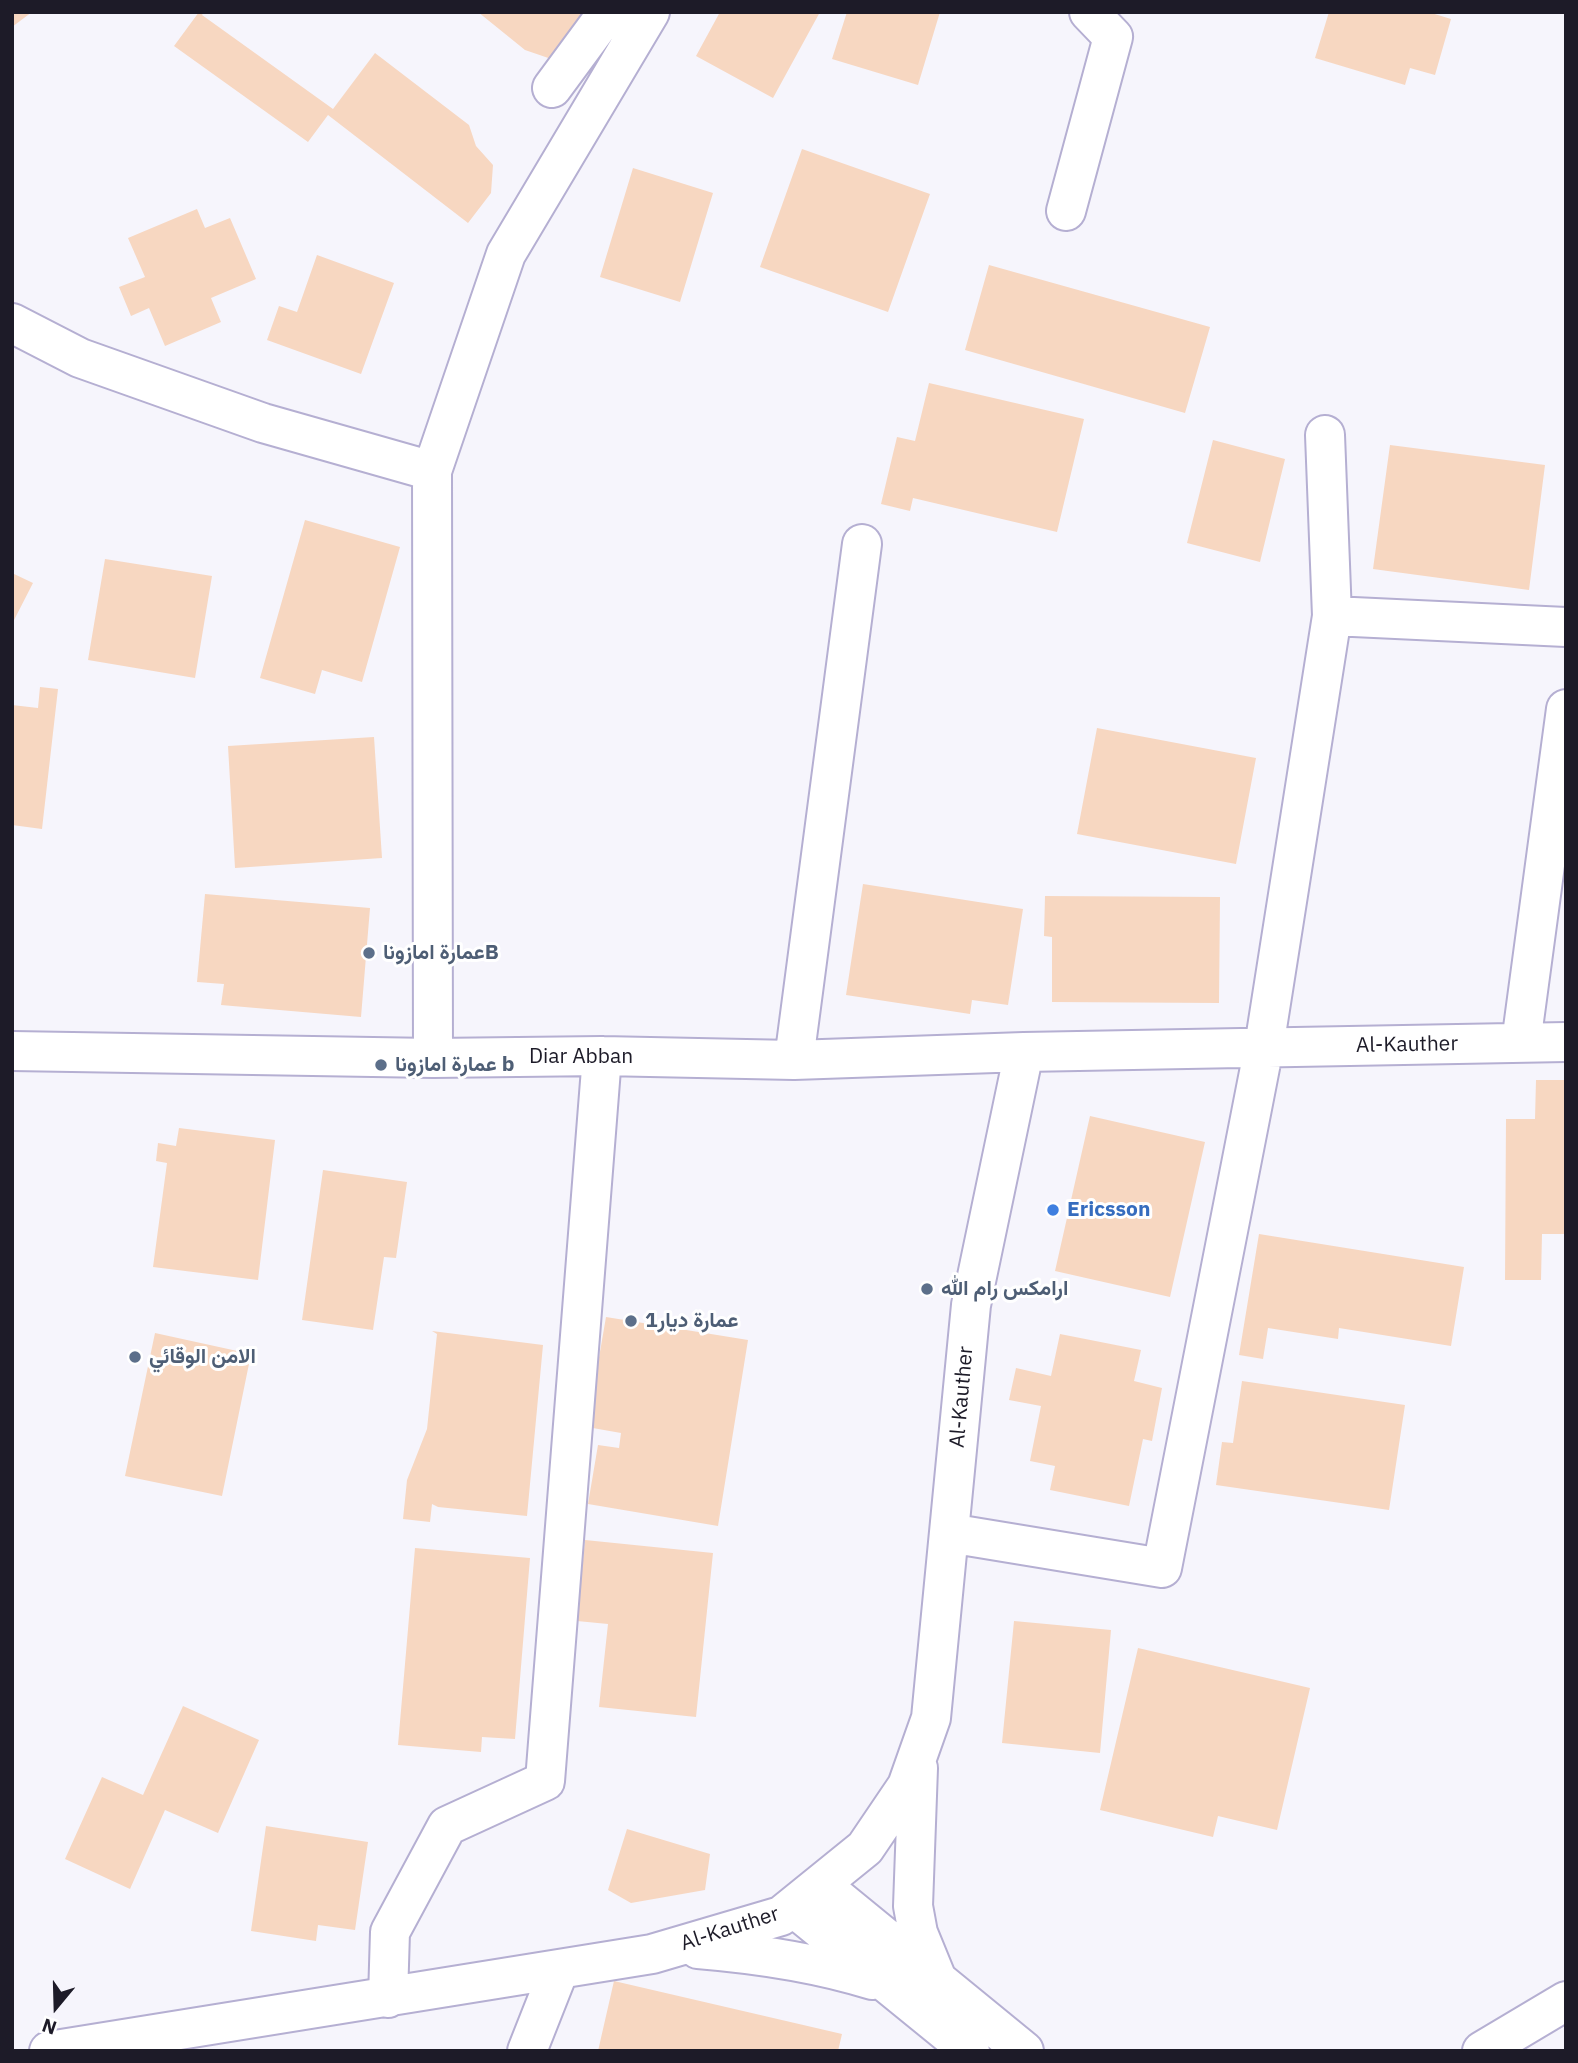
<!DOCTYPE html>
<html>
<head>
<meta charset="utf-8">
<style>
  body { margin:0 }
  #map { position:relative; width:1578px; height:2063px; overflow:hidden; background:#f6f5fc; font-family:"IBM Plex Sans",sans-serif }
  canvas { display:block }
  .frame { position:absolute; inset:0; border:14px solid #1d1b28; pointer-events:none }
  .north { position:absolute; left:21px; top:1972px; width:70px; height:70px; -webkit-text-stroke:5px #fff; paint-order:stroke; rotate:199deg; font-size:19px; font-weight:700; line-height:28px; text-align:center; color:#1d1b28 }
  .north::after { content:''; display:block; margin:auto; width:24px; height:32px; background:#1d1b28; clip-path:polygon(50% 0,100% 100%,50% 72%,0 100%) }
</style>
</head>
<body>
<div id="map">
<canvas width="1578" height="2063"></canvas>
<div class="frame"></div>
<div class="north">N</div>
</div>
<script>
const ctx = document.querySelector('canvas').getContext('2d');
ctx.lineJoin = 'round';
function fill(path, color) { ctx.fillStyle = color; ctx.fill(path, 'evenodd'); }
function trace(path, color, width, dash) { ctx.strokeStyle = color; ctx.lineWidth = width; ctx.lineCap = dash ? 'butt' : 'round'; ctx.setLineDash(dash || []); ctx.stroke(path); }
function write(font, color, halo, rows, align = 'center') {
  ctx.font = font + ' "IBM Plex Sans",Vazirmatn,sans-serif'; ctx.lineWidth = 6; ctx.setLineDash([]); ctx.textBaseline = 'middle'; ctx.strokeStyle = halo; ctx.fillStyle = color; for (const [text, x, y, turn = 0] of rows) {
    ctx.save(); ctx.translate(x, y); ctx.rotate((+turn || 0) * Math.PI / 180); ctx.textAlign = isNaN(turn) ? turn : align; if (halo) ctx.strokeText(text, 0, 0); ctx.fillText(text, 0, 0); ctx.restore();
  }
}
fill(new Path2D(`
  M12,12H32L12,27Z
  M199,12H204L202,15L333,109L375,53L469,125L476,146L493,165L491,193L468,223L328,115L308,142L174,46Z
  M478,12H594L560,62L525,50Z
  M720,12H820L773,98L696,56Z
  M847,12H940L918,85L832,59Z
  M1329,12H1428L1451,19L1435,75L1410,68L1405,85L1315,58Z
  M802,149L930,194L888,312L760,267Z
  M633,168L713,193L680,302L600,277Z
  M197,209L205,228L230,218L256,279L211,298L221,322L165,346L149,308L131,316L119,287L145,277L128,238Z
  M317,255L394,283L361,374L267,340L279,306L297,312Z
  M989,265L1210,327L1185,413L965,350Z
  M929,383L1084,419L1057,532L913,498L910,511L881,504L897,437L915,441Z
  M1213,440L1285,459L1260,562L1187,543Z
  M1390,445L1545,465L1529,590L1373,569Z
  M305,520L400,547L362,682L322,670L315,694L260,678Z
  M105,559L212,576L195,678L88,660Z
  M12,573L33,583L12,624Z
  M40,687L58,689L42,829L12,825V705L38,708Z
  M1097,728L1256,758L1236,864L1077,834Z
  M374,737L382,858L235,868L228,746Z
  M863,884L1023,909L1008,1005L972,1000L970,1014L846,995Z
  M205,894L370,908L361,1017L221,1005L224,984L197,982Z
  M1045,896L1220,897L1219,1003L1052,1002V937L1044,936Z
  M1536,1080H1566V1234H1542L1541,1280H1505L1506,1119H1535Z
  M1090,1116L1205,1142L1170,1297L1055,1271Z
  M179,1128L275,1140L258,1280L153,1267L167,1163L156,1161L158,1143L176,1146Z
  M323,1170L407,1182L396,1258L384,1257L373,1330L302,1320Z
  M1259,1234L1464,1267L1451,1346L1339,1328L1338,1339L1268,1328L1263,1359L1239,1355Z
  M606,1317L748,1340L718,1526L588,1504L598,1445L619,1448L621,1433L587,1427Z
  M432,1331L543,1345L527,1516L438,1507L432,1504L430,1522L403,1519L407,1480L427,1429L437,1334Z
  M155,1333L251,1354L222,1496L125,1476Z
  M1060,1334L1141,1350L1134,1381L1162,1388L1152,1441L1143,1439L1129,1506L1050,1490L1055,1466L1030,1461L1041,1406L1009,1400L1016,1368L1051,1376Z
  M1242,1381L1405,1405L1389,1510L1216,1485L1222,1442L1233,1443Z
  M585,1540L713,1553L696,1717L599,1707L608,1624L577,1621Z
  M415,1548L530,1558L515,1739L482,1737L481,1752L398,1745Z
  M1014,1621L1111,1630L1100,1753L1002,1743Z
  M1138,1648L1310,1688L1277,1830L1218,1816L1213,1837L1100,1810Z
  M183,1706L259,1740L218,1833L165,1810L130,1889L65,1859L102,1777L143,1795Z
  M266,1826L368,1842L355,1930L318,1925L316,1941L251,1931Z
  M627,1829L710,1854L705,1890L631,1903L608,1890Z
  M614,1981L842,2034L838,2051H598Z`), '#f7d7c1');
const minor = new Path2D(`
  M552,88L608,12
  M1066,211L1113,37L1089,12
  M12,323L80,358L263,423L432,471
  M1332,616L1566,627
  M1521,1043L1566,709
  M12,1051L433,1058L602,1056L794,1060L1024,1052L1566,1042
  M433,1058L432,471L506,254L650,12
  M794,1060L862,544
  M949,1533L1162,1568L1264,1047L1332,616L1325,435
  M918,1768L913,1906L918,1933L936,1977
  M821,1885L1024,2051
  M793,1907L970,2051
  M698,1949C758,1954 815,1962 872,1980
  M388,1998L390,1932L447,1826L545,1781L602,1056
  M49,2051L652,1954L781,1916L865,1848L907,1786L931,1718L971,1305L1024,1052
  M527,2051L559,1970
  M1482,2051L1566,2001`);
trace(minor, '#b5afd2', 42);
trace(minor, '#fff', 38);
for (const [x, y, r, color] of [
  [369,953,7,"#5c6f8a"],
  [381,1065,7,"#5c6f8a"],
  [1053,1210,7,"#3f7fe0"],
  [927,1289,7,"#5c6f8a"],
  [631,1321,7,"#5c6f8a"],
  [135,1357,7,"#5c6f8a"]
]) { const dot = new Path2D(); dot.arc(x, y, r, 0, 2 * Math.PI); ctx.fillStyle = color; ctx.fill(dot); trace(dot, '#fff', 2.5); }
write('bold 21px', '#4e5e75', '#fff', [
  ["عمارة امازوناB",383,953],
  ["عمارة امازونا b",395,1065],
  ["ارامكس رام الله",941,1289],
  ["عمارة ديار1",645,1321],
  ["الامن الوقائي",149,1357]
], 'left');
write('21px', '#1d1b28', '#fff', [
  ["Al-Kauther",1407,1045,-1],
  ["Diar Abban",581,1057],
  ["Al-Kauther",962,1397,-85],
  ["Al-Kauther",730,1929,-18]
]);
write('bold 21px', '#366cbe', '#fff', [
  ["Ericsson",1067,1210]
], 'left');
</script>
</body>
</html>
